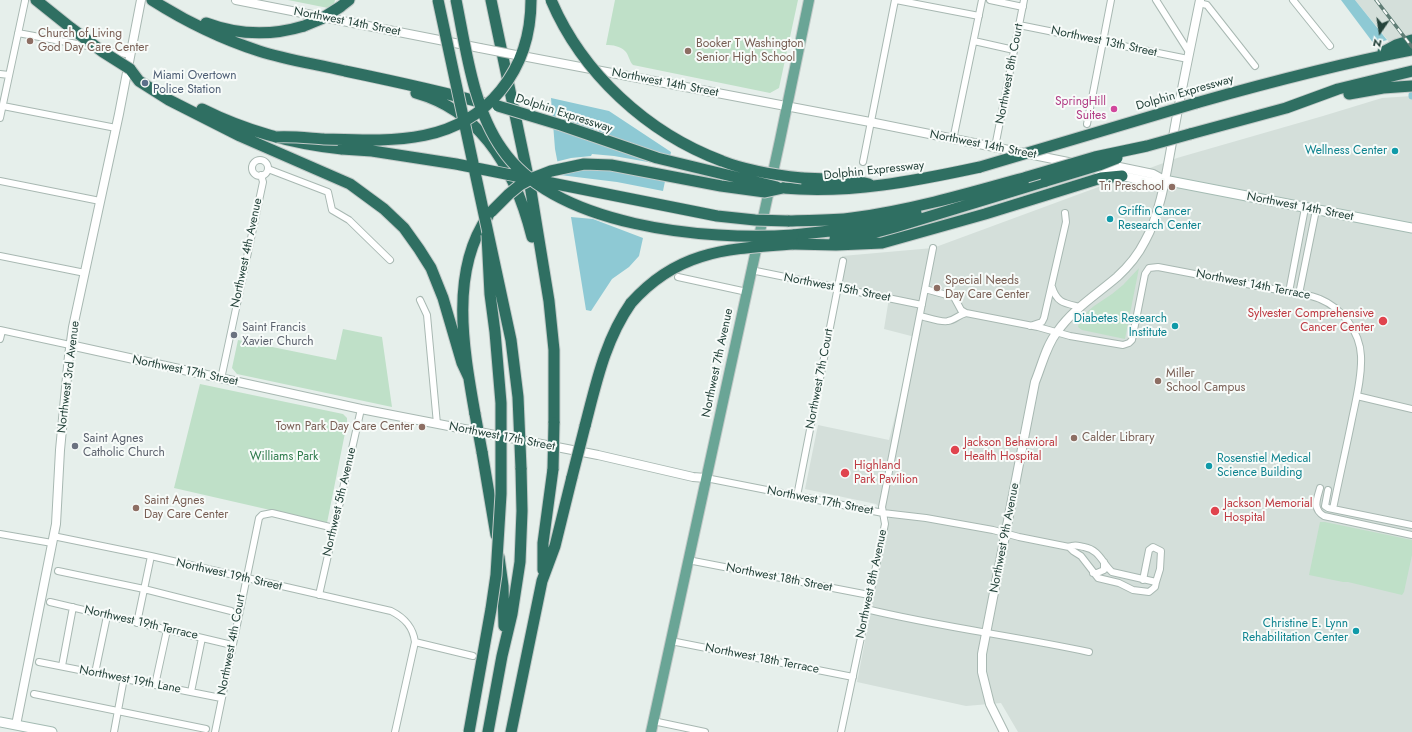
<!DOCTYPE html>
<html>
<head>
<meta charset="utf-8">
<style>
  body { margin:0 }
  #map { position:relative; width:1412px; height:732px; overflow:hidden; background:#e6efeb; font-family:Jost,sans-serif }
  canvas { display:block }
  .north { position:absolute; left:1360px; top:12px; width:40px; height:40px; -webkit-text-stroke:3px #f7fbf9; paint-order:stroke; rotate:193deg; font-size:11px; font-weight:700; line-height:16px; text-align:center; color:#24423a }
  .north::after { content:''; display:block; margin:auto; width:14px; height:18px; background:#24423a; clip-path:polygon(50% 0,100% 100%,50% 72%,0 100%) }
</style>
</head>
<body>
<div id="map">
<canvas width="1412" height="732"></canvas>
<div class="north">N</div>
</div>
<script>
const ctx = document.querySelector('canvas').getContext('2d');
ctx.lineJoin = 'round';
function fill(path, color) { ctx.fillStyle = color; ctx.fill(path, 'evenodd'); }
function trace(path, color, width, dash) { ctx.strokeStyle = color; ctx.lineWidth = width; ctx.lineCap = dash ? 'butt' : 'round'; ctx.setLineDash(dash || []); ctx.stroke(path); }
function write(font, color, halo, rows, align = 'center') {
  ctx.font = font + ' Jost,sans-serif'; ctx.lineWidth = 4; ctx.setLineDash([]); ctx.textBaseline = 'middle'; ctx.strokeStyle = halo; ctx.fillStyle = color; for (const [text, x, y, turn = 0] of rows) {
    ctx.save(); ctx.translate(x, y); ctx.rotate((+turn || 0) * Math.PI / 180); ctx.textAlign = isNaN(turn) ? turn : align; if (halo) ctx.strokeText(text, 0, 0); ctx.fillText(text, 0, 0); ctx.restore();
  }
}
fill(new Path2D(`
  M1355,0H1412V36L1390,43Z
  M1412,96V732H1018L1001,703L966,706L857,682L889,518L876,504L805,489L818,425L889,440L915,337L884,329L889,298L838,288L842,256L933,248L1177,158L1323,116L1382,98Z`), '#d4dfda');
fill(new Path2D(`
  M288,0H335L333,9Z
  M615,0H798L779,88L770,93L633,65C629,61 629,55 625,51C620,46 613,45 606,45Z
  M1139,268L1125,339L1082,330L1078,327L1080,318L1094,306L1112,294L1123,285Z
  M343,329L382,337L392,407L237,374L232,368L238,340L336,360Z
  M200,384L343,414L347,418V423L327,523L174,488Z
  M1320,522H1325L1412,540V555L1404,592L1402,595L1348,582H1343L1309,575Z`), '#bfe0c8');
fill(new Path2D(`
  M1341,0H1355L1387,40L1374,44Z
  M551,98L609,111L671,152L663,191L617,182L560,175L555,149Z
  M571,217L593,219L643,238L639,256L629,267L612,279L591,311L586,310Z`), '#8ec9d4');
fill(new Path2D(`
  M649,151L672,157L668,180L616,170L580,169L557,174L555,162L571,158L591,156L592,154L614,156L659,164Z`), '#e6efeb');
trace(new Path2D(`
  M1412,95V96`), '#8ec9d4', 7);
const minor = new Path2D(`
  M896,0L979,16
  M990,0L1023,7
  M1156,0L1189,52
  M1293,0L1330,46
  M1199,3L1207,5L1255,66
  M1019,25L1188,59
  M18,33L93,47
  M974,41L1014,50
  M104,50L131,55
  M0,74L9,75
  M3,106L116,128
  M0,118L25,1
  M1087,124L1111,0
  M953,140L982,0
  M995,147L1024,0
  M252 168a8 8 0 1 1 16 0a8 8 0 1 1-16 0Z
  M863,162L895,0
  M268,169L328,192L332,210L349,220L390,260
  M0,181L100,201
  M0,256L85,273
  M751,270L922,305
  M678,277L747,292
  M1052,287C1057,303 1064,303 1080,307
  M925,289L954,297L961,310L966,313
  M1289,292L1305,208
  M1299,294L1316,210
  M420,300L427,315L437,424
  M920,316C926,317 942,323 948,321C955,320 958,315 966,313L1038,327L1070,336L1123,345L1129,343L1132,340L1145,274L1149,268L1158,267L1299,294C1306,295 1314,296 1320,299C1342,308 1360,332 1361,356C1362,377 1356,399 1352,419C1346,449 1339,479 1333,509
  M1030,326L1042,322L1044,318L1066,222L1065,213
  M0,330L70,345
  M0,339L2,331
  M221,379L263,182L261,175
  M1357,396L1412,409
  M706,478L883,513L926,518L993,530L1019,537L1069,547C1075,544 1078,546 1084,547C1100,550 1102,563 1112,572L1156,582L1155,587L1149,592L1133,590L1119,583L1098,578L1081,556L1073,551L1069,547
  M1320,488C1317,499 1312,509 1324,516L1412,535
  M1328,490L1325,506L1328,508L1412,525
  M797,496L843,261
  M0,534L52,543
  M53,536L151,556L391,611C405,618 413,627 415,642L395,732
  M688,560L869,595
  M58,571L144,589L231,611
  M1093,573H1097L1104,570V562
  M1143,580L1149,550L1153,547L1161,551L1160,569L1156,582
  M319,595L361,409
  M50,602L232,645
  M866,609C940,627 1015,636 1089,652
  M137,623L151,556
  M671,641L853,677
  M415,642L473,656
  M39,662L221,698
  M62,666L73,607
  M95,673L107,616
  M155,685L167,630
  M191,692L202,638
  M34,694L206,729
  M653,721L705,732
  M114,732L124,678
  M215,732L259,518L262,515L272,513L334,528
  M841,732L885,524L882,507L933,248`);
const tertiary = new Path2D(`
  M236,0L480,48
  M517,55L870,122L1073,163
  M1102,165L1105,164L1153,174L1164,180
  M1090,167L1103,172L1151,182L1164,180
  M70,345L361,409L598,455L693,477L706,478
  M16,725L56,524L60,450L69,356L73,327L119,114L141,0
  M1004,732L990,704L982,672V654L1035,382C1042,365 1046,346 1057,332C1073,309 1096,295 1117,277C1128,267 1138,255 1145,241C1161,213 1167,169 1173,137C1181,91 1191,45 1200,0`);
const secondary = new Path2D(`
  M1164,180L1412,228
  M0,722L52,732`);
const primary = new Path2D(`
  M651,732L780,140L809,0`);
const motorway = new Path2D(`
  M36,0L71,28
  M152,0C185,21 222,39 259,51C287,60 316,64 345,71C393,81 440,91 487,104
  M491,0L531,191L549,301L554,350V423
  M340,7L349,0
  M206,23C238,35 271,36 304,26
  M1383,52L1396,45L1412,40
  M130,69L139,81L169,100L240,136L350,184L384,209L404,228L419,249L431,268L443,298L462,363L469,378
  M416,93C484,112 516,173 532,237
  M1349,94L1383,88L1412,86
  M1196,103C1267,83 1339,64 1412,50
  M202,109C246,131 294,144 342,149
  M1190,134L1286,108L1338,89L1412,71
  M802,178L852,180L869,184
  M783,188C850,194 915,181 980,167
  M788,221C809,220 831,221 852,218C912,210 970,193 1027,177
  M793,235L848,229L916,213
  M835,239L873,233L895,227L1046,181
  M793,244L836,245L882,243L985,214L1101,178L1122,176
  M475,414C464,351 449,272 488,216
  M585,426C596,384 605,340 631,303
  M482,452L496,535
  M499,557L503,586L504,626
  M543,570V543L553,469
  M488,732L502,656L512,614L520,562L522,511L521,468
  M511,732L542,581L555,546L572,477`);
trace(minor, '#a8b8b2', 8);
trace(tertiary, '#a8b8b2', 10);
trace(secondary, '#a4bbb3', 11);
trace(primary, '#c2cac8', 12);
trace(motorway, '#c2cac8', 13);
trace(minor, '#fff', 6);
trace(tertiary, '#fff', 8);
trace(secondary, '#fff', 9);
trace(primary, '#6aa596', 10);
trace(motorway, '#2f6f62', 11);
const rail = new Path2D(`
  M1376,0L1412,47`);
trace(rail, '#5f7d75', 3.5);
trace(rail, '#f7fbf9', 2, [6]);
const tertiaryBridge = new Path2D(`
  M480,48L516,55`);
const motorwayBridge = new Path2D(`
  M438,0L511,340L518,397L521,468
  M456,0C466,49 473,108 502,149C555,227 706,241 793,235
  M551,0C582,73 647,133 722,161C747,171 775,175 802,178
  M304,26L321,19L340,7
  M71,28L103,52L130,69
  M498,106L561,125L657,158L777,187
  M276,137C292,136 308,138 324,139C389,141 456,146 501,90C522,64 531,34 531,0
  M342,149L372,151L456,164L717,216L755,220L788,221
  M980,167L1196,103
  M1027,177L1095,157L1147,146L1190,134
  M1046,181L1099,165L1117,158
  M491,212L509,194L520,185L533,178L551,171L584,164L611,165L721,186L765,192L783,188
  M631,303C678,250 727,249 793,244
  M475,414L482,452
  M553,469L554,423
  M572,477L585,426
  M469,732L491,609L496,575L501,494V403L495,332L490,294L487,235`);
trace(tertiaryBridge, '#a8b8b2', 10, []);
trace(motorwayBridge, '#c2cac8', 13, []);
trace(tertiaryBridge, '#fff', 8);
trace(motorwayBridge, '#2f6f62', 11);
for (const [x, y, r, color] of [
  [30,41,4,"#8d6e63"],
  [688,51,4,"#8d6e63"],
  [145,83,4,"#5c6f8a"],
  [1114,109,4,"#d1479c"],
  [1395,151,4,"#0f9aa8"],
  [1172,187,4,"#8d6e63"],
  [1110,219,4,"#0f9aa8"],
  [937,288,4,"#8d6e63"],
  [1383,321,5,"#e0444e"],
  [1175,326,4,"#0f9aa8"],
  [234,335,4,"#6b7280"],
  [1158,381,4,"#8d6e63"],
  [422,427,4,"#8d6e63"],
  [1074,438,4,"#8d6e63"],
  [75,446,4,"#6b7280"],
  [955,450,5,"#e0444e"],
  [1209,466,4,"#0f9aa8"],
  [845,473,5,"#e0444e"],
  [136,508,4,"#8d6e63"],
  [1215,511,5,"#e0444e"],
  [1356,631,4,"#0f9aa8"]
]) { const dot = new Path2D(); dot.arc(x, y, r, 0, 2 * Math.PI); ctx.fillStyle = color; ctx.fill(dot); trace(dot, '#f7fbf9', 1.5); }
write('12px', '#24423a', '#f7fbf9', [
  ["Northwest 14th Street",347,22,11],
  ["Northwest 13th Street",1104,42,12],
  ["Northwest 8th Court",1010,74,-79],
  ["Northwest 14th Street",665,83,11],
  ["Dolphin Expressway",1185,93,-16],
  ["Dolphin Expressway",564,114,18],
  ["Northwest 14th Street",983,145,11],
  ["Dolphin Expressway",874,171,-6],
  ["Northwest 14th Street",1300,207,11],
  ["Northwest 4th Avenue",247,253,-78],
  ["Northwest 14th Terrace",1253,285,11],
  ["Northwest 15th Street",837,288,11],
  ["Northwest 7th Avenue",718,363,-78],
  ["Northwest 17th Street",185,371,12],
  ["Northwest 3rd Avenue",69,377,-83],
  ["Northwest 7th Court",820,379,-79],
  ["Northwest 17th Street",502,437,11],
  ["Northwest 17th Street",820,501,11],
  ["Northwest 5th Avenue",340,502,-77],
  ["Northwest 9th Avenue",1005,538,-79],
  ["Northwest 19th Street",229,575,13],
  ["Northwest 18th Street",779,578,11],
  ["Northwest 8th Avenue",872,584,-78],
  ["Northwest 19th Terrace",141,623,13],
  ["Northwest 4th Court",232,645,-79],
  ["Northwest 18th Terrace",762,659,11],
  ["Northwest 19th Lane",130,680,11]
]);
write('12px', '#785e54', '#f7fbf9', [
  ["Church of Living",38,34],
  ["God Day Care Center",38,48],
  ["Booker T Washington",696,44],
  ["Senior High School",696,58],
  ["Tri Preschool",1164,187,"right"],
  ["Special Needs",945,281],
  ["Day Care Center",945,295],
  ["Miller",1166,374],
  ["School Campus",1166,388],
  ["Town Park Day Care Center",414,427,"right"],
  ["Calder Library",1082,438],
  ["Saint Agnes",144,501],
  ["Day Care Center",144,515]
], 'left');
write('12px', '#4e5e75', '#f7fbf9', [
  ["Miami Overtown",153,76],
  ["Police Station",153,90]
], 'left');
write('12px', '#b23c85', '#f7fbf9', [
  ["SpringHill",1106,102],
  ["Suites",1106,116]
], 'right');
write('12px', '#0d838f', '#f7fbf9', [
  ["Wellness Center",1387,151],
  ["Griffin Cancer",1118,212,"left"],
  ["Research Center",1118,226,"left"],
  ["Diabetes Research",1167,319],
  ["Institute",1167,333],
  ["Rosenstiel Medical",1217,459,"left"],
  ["Science Building",1217,473,"left"],
  ["Christine E. Lynn",1348,624],
  ["Rehabilitation Center",1348,638]
], 'right');
write('12px', '#be3a42', '#f7fbf9', [
  ["Sylvester Comprehensive",1374,314,"right"],
  ["Cancer Center",1374,328,"right"],
  ["Jackson Behavioral",964,443],
  ["Health Hospital",964,457],
  ["Highland",854,466],
  ["Park Pavilion",854,480],
  ["Jackson Memorial",1224,504],
  ["Hospital",1224,518]
], 'left');
write('12px', '#5b616d', '#f7fbf9', [
  ["Saint Francis",242,328],
  ["Xavier Church",242,342],
  ["Saint Agnes",83,439],
  ["Catholic Church",83,453]
], 'left');
write('12px', '#2d7a4b', '#f7fbf9', [
  ["Williams Park",284,457]
]);
</script>
</body>
</html>
